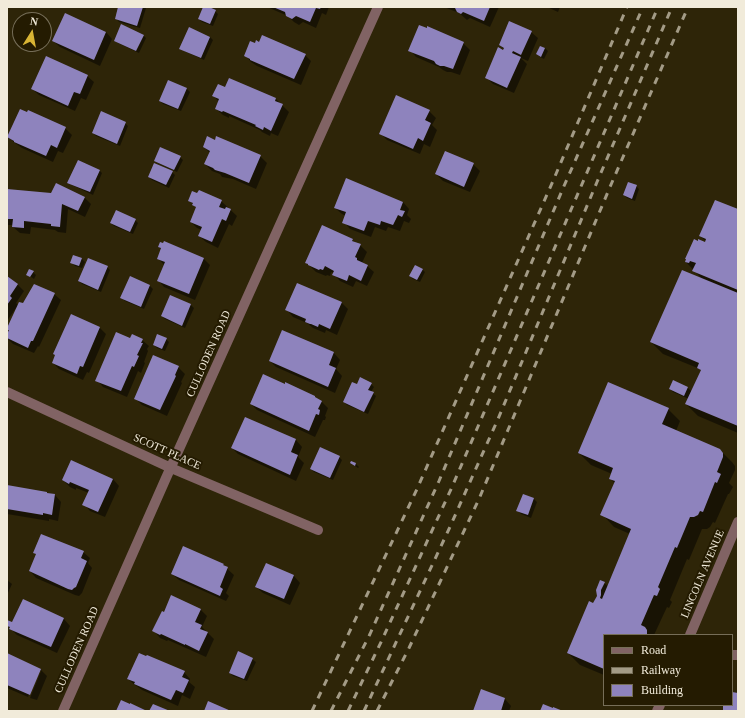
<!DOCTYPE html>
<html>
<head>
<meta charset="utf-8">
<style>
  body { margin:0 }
  #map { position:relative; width:745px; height:718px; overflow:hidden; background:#2e2508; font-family:"Times New Roman",serif }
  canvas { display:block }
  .frame { position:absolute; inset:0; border:8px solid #f1ebda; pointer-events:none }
  .legend { position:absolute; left:603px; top:634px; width:130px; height:72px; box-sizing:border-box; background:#241b01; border:1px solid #766e58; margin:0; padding:5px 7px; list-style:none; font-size:12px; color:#f1ebda }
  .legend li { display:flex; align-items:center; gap:8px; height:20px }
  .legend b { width:20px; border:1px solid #766e58 }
  .north { position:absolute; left:12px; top:12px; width:40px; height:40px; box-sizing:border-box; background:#241b01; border:1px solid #766e58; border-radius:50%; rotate:11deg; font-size:11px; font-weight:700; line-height:16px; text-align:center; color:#f1ebda }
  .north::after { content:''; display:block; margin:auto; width:14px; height:18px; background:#d8b434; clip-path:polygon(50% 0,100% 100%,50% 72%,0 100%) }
</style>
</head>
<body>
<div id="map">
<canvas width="745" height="718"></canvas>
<div class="frame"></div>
<ul class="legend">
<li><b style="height:5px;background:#816364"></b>Road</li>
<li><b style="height:5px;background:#a39b86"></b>Railway</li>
<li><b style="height:11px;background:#8e83bd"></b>Building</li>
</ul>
<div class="north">N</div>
</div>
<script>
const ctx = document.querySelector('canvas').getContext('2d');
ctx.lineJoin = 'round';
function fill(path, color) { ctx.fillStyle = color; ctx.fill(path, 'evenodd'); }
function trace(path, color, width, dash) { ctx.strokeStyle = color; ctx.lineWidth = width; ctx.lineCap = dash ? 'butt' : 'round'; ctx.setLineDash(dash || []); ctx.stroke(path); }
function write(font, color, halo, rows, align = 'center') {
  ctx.font = font + ' "Times New Roman",serif'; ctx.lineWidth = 4; ctx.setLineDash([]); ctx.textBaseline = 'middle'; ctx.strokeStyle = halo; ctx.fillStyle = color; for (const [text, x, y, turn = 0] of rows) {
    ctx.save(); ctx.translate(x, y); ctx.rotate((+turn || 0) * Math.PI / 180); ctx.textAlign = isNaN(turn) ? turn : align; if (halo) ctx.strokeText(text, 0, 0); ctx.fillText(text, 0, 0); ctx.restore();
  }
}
fill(new Path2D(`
  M119,7H145L146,8L140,28L119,22L116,18Z
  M204,7H206L215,11L218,14L213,26L202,22L199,19Z
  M267,7H329L326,15L322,13L316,28L303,22L299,25L294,22L288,16Z
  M444,7H499L490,27L470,18L467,20L459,13Z
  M547,7H560L558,12Z
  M106,32L112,39L100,66L60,47L53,41Z
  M531,32L538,38L528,61L521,58L527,64L514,93L493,84L486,77L507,52L500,45Z
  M143,35L146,38L139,53L118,43L115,40Z
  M210,37L213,40L204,60L184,51L181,48Z
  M463,43L470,50L460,75L451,72H447L443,70L439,67L416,57L410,50Z
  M545,48L548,51L544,59L540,57L537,54Z
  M245,55H305L311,61L301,85L257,66L251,62Z
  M87,76L94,82L86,100L81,98L75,111L39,95L32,89Z
  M230,79L276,99L289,112L278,136L271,133L270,136L262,132L260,130L229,116V118L223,115L216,109L219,102L214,96L226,88Z
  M169,81L187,89L190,92L181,111L163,104L160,101Z
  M429,111L436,118L432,125L437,130L430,147L424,144L420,154L387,140L381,134Z
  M125,123L128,126L120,146L96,136L93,133Z
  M65,128L72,135L63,153L58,151L53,162L22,148L15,143L8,137Z
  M204,147L260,156L267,163L256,189L233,179L222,177L220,174L212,171L205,164L210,153Z
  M180,157L183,160L177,172L158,163L155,160Z
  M473,164L480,171L470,192L443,181L436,174Z
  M99,170L102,173L93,195L72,185L69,182Z
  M172,172L175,175L169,188L152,180L149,177Z
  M636,186L639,189L635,201L627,198L624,195Z
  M7,190L85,198L91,204L85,217L68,209L66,233L58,232L55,230L31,227L30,234L20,233L13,227L14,225H7Z
  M189,200L221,201L237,216L232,226L229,224L218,248L206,242L199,236L202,230L197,228L191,222L197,208Z
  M403,202L409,209L407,215L411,219L409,223L404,221L400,231L388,227L386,231L375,227L371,237L350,229L344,222L346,216L342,214L335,208Z
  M738,210V433L698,416L686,404L689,399L673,392L670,389L673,381L688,388L692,392L701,371L700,369L663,354L651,342L703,280L686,262L709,244L700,236Z
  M135,220L138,223L133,234L114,226L111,223Z
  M352,240L356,243L360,245L367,252L362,263L367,266L374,272L367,286L356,281L353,287L340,281L334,274V273L331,272L330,276L327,275L326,276L316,272L306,262Z
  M165,242L204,259L210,265L195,300L164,287L158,280L164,265L158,258L161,249L159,247L164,244Z
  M82,259L85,262L82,268L75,266L72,263Z
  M107,267L110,270L101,292L82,284L79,281Z
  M422,269L425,272L420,282L413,279L410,276Z
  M33,272L36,275L34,279L27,274Z
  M7,278L18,285L24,291L16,303L18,305L24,304L54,294L61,300L39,347L38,346L34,353L13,344L7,338L9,331L8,329L17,309L16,308L7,321Z
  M298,284L342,303L348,309L337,335L326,330L325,333L313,328L307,323L293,317L287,310Z
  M150,286L153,289L144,309L125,301L122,298Z
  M171,296L191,305L194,308L185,328L165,319L162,316Z
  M100,328L106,334L89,373L87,372L83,380L59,369L53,363Z
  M283,331L334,353L340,360L336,369L342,376L335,393L276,367L270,361Z
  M131,339L142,340L149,346L147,349L148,351L144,362L145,363L141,373L138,371L127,397L103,387L97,380Z
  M166,339L169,342L165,351L157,348L154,345Z
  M178,367L185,374L181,382L182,383L167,416L142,405L136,399Z
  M371,384L374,387L371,392L376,396L368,414L347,405L344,402L357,385Z
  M322,402L328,408L325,416L326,417L325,420H323L315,437L257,410L251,404Z
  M668,409L680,421L676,431L720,450L732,462L735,466V470L729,483L733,487L729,494H728L715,523L713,522L710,527L707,529H702L689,560L687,559L670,600L672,602L669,608L667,607L654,635H604V675L580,665L568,653L604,583L608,586L630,534L614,527L602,514L615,484L610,478L612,474L591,465L579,453Z
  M245,418L296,440L302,447L298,457L304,463L296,481L238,454L232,448Z
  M339,457L342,460L333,480L314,472L311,469Z
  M352,462L356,464L359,467L358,468L351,463Z
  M113,479L119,486L105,517L90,511L84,504L89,493L76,488V490L70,487L63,480Z
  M7,486L55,495L61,502L58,521L49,519V521L7,514Z
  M523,495L534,499L537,502L531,518L521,514L518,511Z
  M83,552L90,558L88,563L92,568L82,593L79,596L75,595L36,578L30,571L37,555L34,553Z
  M266,564L294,576L300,583L290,605L263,593L256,587Z
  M223,565L234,575L226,593L229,596L226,601L179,580L172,574Z
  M7,580L12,584L7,595Z
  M172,596L201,610L207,616L202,627L214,639L206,657L168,640L167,641L160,638L154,631L164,613Z
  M23,600L64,619L70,626L57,653L17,635L7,625V622L13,623Z
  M7,654L41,670L47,676L37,700L30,698L41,671H39L28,697L7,688Z
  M252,659L256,662L247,681L233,676L230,673Z
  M184,672L190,679L189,682L195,687L190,699L182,695L178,706L142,690L138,687L135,685L128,679Z
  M482,690L505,699L511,706L509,711H474Z`), '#0007');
fill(new Path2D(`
  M118,7H143L137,26L115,19Z
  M203,7H209L216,10L210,24L198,19Z
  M273,7H321L320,9L316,8L310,22L296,16L292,19L286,16L285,12Z
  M451,7H490L484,21L463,12L461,14L457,12L455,8Z
  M65,13L106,32L94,60L52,41Z
  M509,21L532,31L521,55L513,51L512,53L521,57L507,88L485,78L498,47L503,50L504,48L499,45Z
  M121,24L144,35L136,51L114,41Z
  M419,25L427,28V26L464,42L453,69L444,66H440L436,64L434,61L408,51Z
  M189,27L210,37L201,58L179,49Z
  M262,35L306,54L294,79L250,60V59L244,56L250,41L255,43L256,40L259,42Z
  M540,46L545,48L541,57L536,54Z
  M46,56L88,75L80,94L74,92L68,106L31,89Z
  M229,78L276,98L275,101L283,104L271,131L264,127L263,130L255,126L256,125L223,111L222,112L215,109L219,99L212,96L218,84L225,87Z
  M168,80L187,88L178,109L159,101Z
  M396,95L430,110L425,120L431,123L423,141L418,138L413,149L379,134Z
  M20,109L27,112L28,110L66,127L57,148L51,145L46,156L14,142V141L7,137Z
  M101,111L126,122L117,144L92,133Z
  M207,136L215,140L216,136L261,155L249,183L225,173L215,170L213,168L204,164L210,151L203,147Z
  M160,147L181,156L174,170L154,161Z
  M445,151L474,163L464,187L435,174Z
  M78,160L100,170L90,192L67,183Z
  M154,163L173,171L166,185L148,177Z
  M346,178L403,202L400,210L405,211L402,217L398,215L393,225L381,221L380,225L368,221L364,231L342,223L346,212L334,208Z
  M628,182L637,185L632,199L623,195Z
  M56,183L85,197L78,211L62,204L60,227L51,226V224L24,221V228L12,227L13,219H7V189L51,193Z
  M199,190L222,200L219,207L225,209L226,207L231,209L226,221L222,219L212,242L198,236L202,227L190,222L196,207L192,205L193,203L188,201L192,191L197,193Z
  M715,200L738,209V290L692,271L696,263L690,261L689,263L685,262L686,259H685L694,239L698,241V239L705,242L706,239L699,236Z
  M116,210L136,219L130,232L110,223Z
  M322,225L353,239L352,241L361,244L355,257L357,258V260L368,265L361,281L349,275L347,281L332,275L334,271L325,266L323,270L320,269L319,270L308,265V264L305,263Z
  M164,241L204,258L189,294L157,281L165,262L157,259L161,248L158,247L160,242L163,243Z
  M73,255L82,258L79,266L70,263Z
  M88,258L108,266L98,290L78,281Z
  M415,265L423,269L417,280L409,276Z
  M29,269L34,271L30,277L26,275Z
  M682,270L738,293V426L685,404L701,370L697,368L699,363L650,342Z
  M7,276L18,284L10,296L12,298L7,305Z
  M130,276L150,285L141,307L120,298Z
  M297,283L342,302L330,329L319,324L318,327L311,324H310L305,322L306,319L285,310Z
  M34,284L55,293L33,341H31L28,348L7,338V334L9,330H7V328L19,302L23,303Z
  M170,295L191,304L182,326L161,316Z
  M71,314L100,327L83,367L80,366L77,374L52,363L55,355L53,354Z
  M282,330L334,352L329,365L336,368L328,387L269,361Z
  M116,332L130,338L132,334L143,339L141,343H143L137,355L139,356L134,367L132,366L121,391L95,381Z
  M157,334L167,338L162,349L153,345Z
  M153,355L179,366L175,375L176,376L160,410L134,399Z
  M263,374L285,384V382L315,396V397L322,401L318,409L320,410L319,415L316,414L309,431L250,404Z
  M360,377L372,383L368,390L374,392L364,412L343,402L352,382L357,384Z
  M673,380L688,387L684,396L669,389Z
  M608,382L669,408L662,424L720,449L723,453V457L717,472L721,474L717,483L715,482L703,512L700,511L698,515L694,517H690L677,548L675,547L658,587L660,589L657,596L654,595L641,625L645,627L647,630V635H604V669L567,653L589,601L593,603L597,596L596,590L600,580L605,582L601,590V595L600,598L602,599L631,529L600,515L615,481L609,479L613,468L578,453Z
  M245,417L296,439L291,452L298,455L290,475L231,448Z
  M320,447L340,456L330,478L310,469Z
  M71,460L113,479L98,512L82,505L89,490L70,482L69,484L62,480Z
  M351,461L356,463L355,466L350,463Z
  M7,485L47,492V493L55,494L52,515L43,513V515L7,509Z
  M523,494L534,498L528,515L516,511Z
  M41,534L84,551L81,558L87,561L76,587L74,588L72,590L68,589L29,571L36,554L33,553Z
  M183,546L224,564L223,565L228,567L220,587L223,589L220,596L171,574Z
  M266,563L294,575L284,599L255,587Z
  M171,595L201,609L195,622L202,625L200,629L208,632L199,651L185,644V645L161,634L160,635L152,631L162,611L164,612Z
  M23,599L64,618L51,647L9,629L10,627L7,626V620L12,622Z
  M238,651L253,658L244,679L229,673Z
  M7,653L41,669L30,695L7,685Z
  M139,653L146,656L147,655L185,671L182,677L189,680L183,693L176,690L171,700L134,684L135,682L127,679Z
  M481,689L505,698L501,711H473Z
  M732,692L738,693V711H723V705H732Z
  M121,700L130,704V703L147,711H116Z
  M208,701L231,711H204Z
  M153,704L170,711H149Z
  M543,704L553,708V707L563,711H540Z`), '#8e83bd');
trace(new Path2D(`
  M7,392L171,468L318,530
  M690,635L738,522
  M732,655H738
  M63,711L166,478L378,7
  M657,711L660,705`), '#816364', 10);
trace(new Path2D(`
  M312,711L417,489L553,181L627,7
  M331,711L370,634L439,481L564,186L643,7
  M348,711L382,640L452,487L658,7
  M364,711L449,529L498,419L597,182L672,7
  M377,711L409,648L479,499L610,187L688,7`), '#a39b86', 3, [7, 7]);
write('11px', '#f1ebda', '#241b01', [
  ["CULLODEN ROAD",209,354,-66],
  ["SCOTT PLACE",167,452,24],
  ["LINCOLN AVENUE",703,574,-67],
  ["CULLODEN ROAD",77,650,-66]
]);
</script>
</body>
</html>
